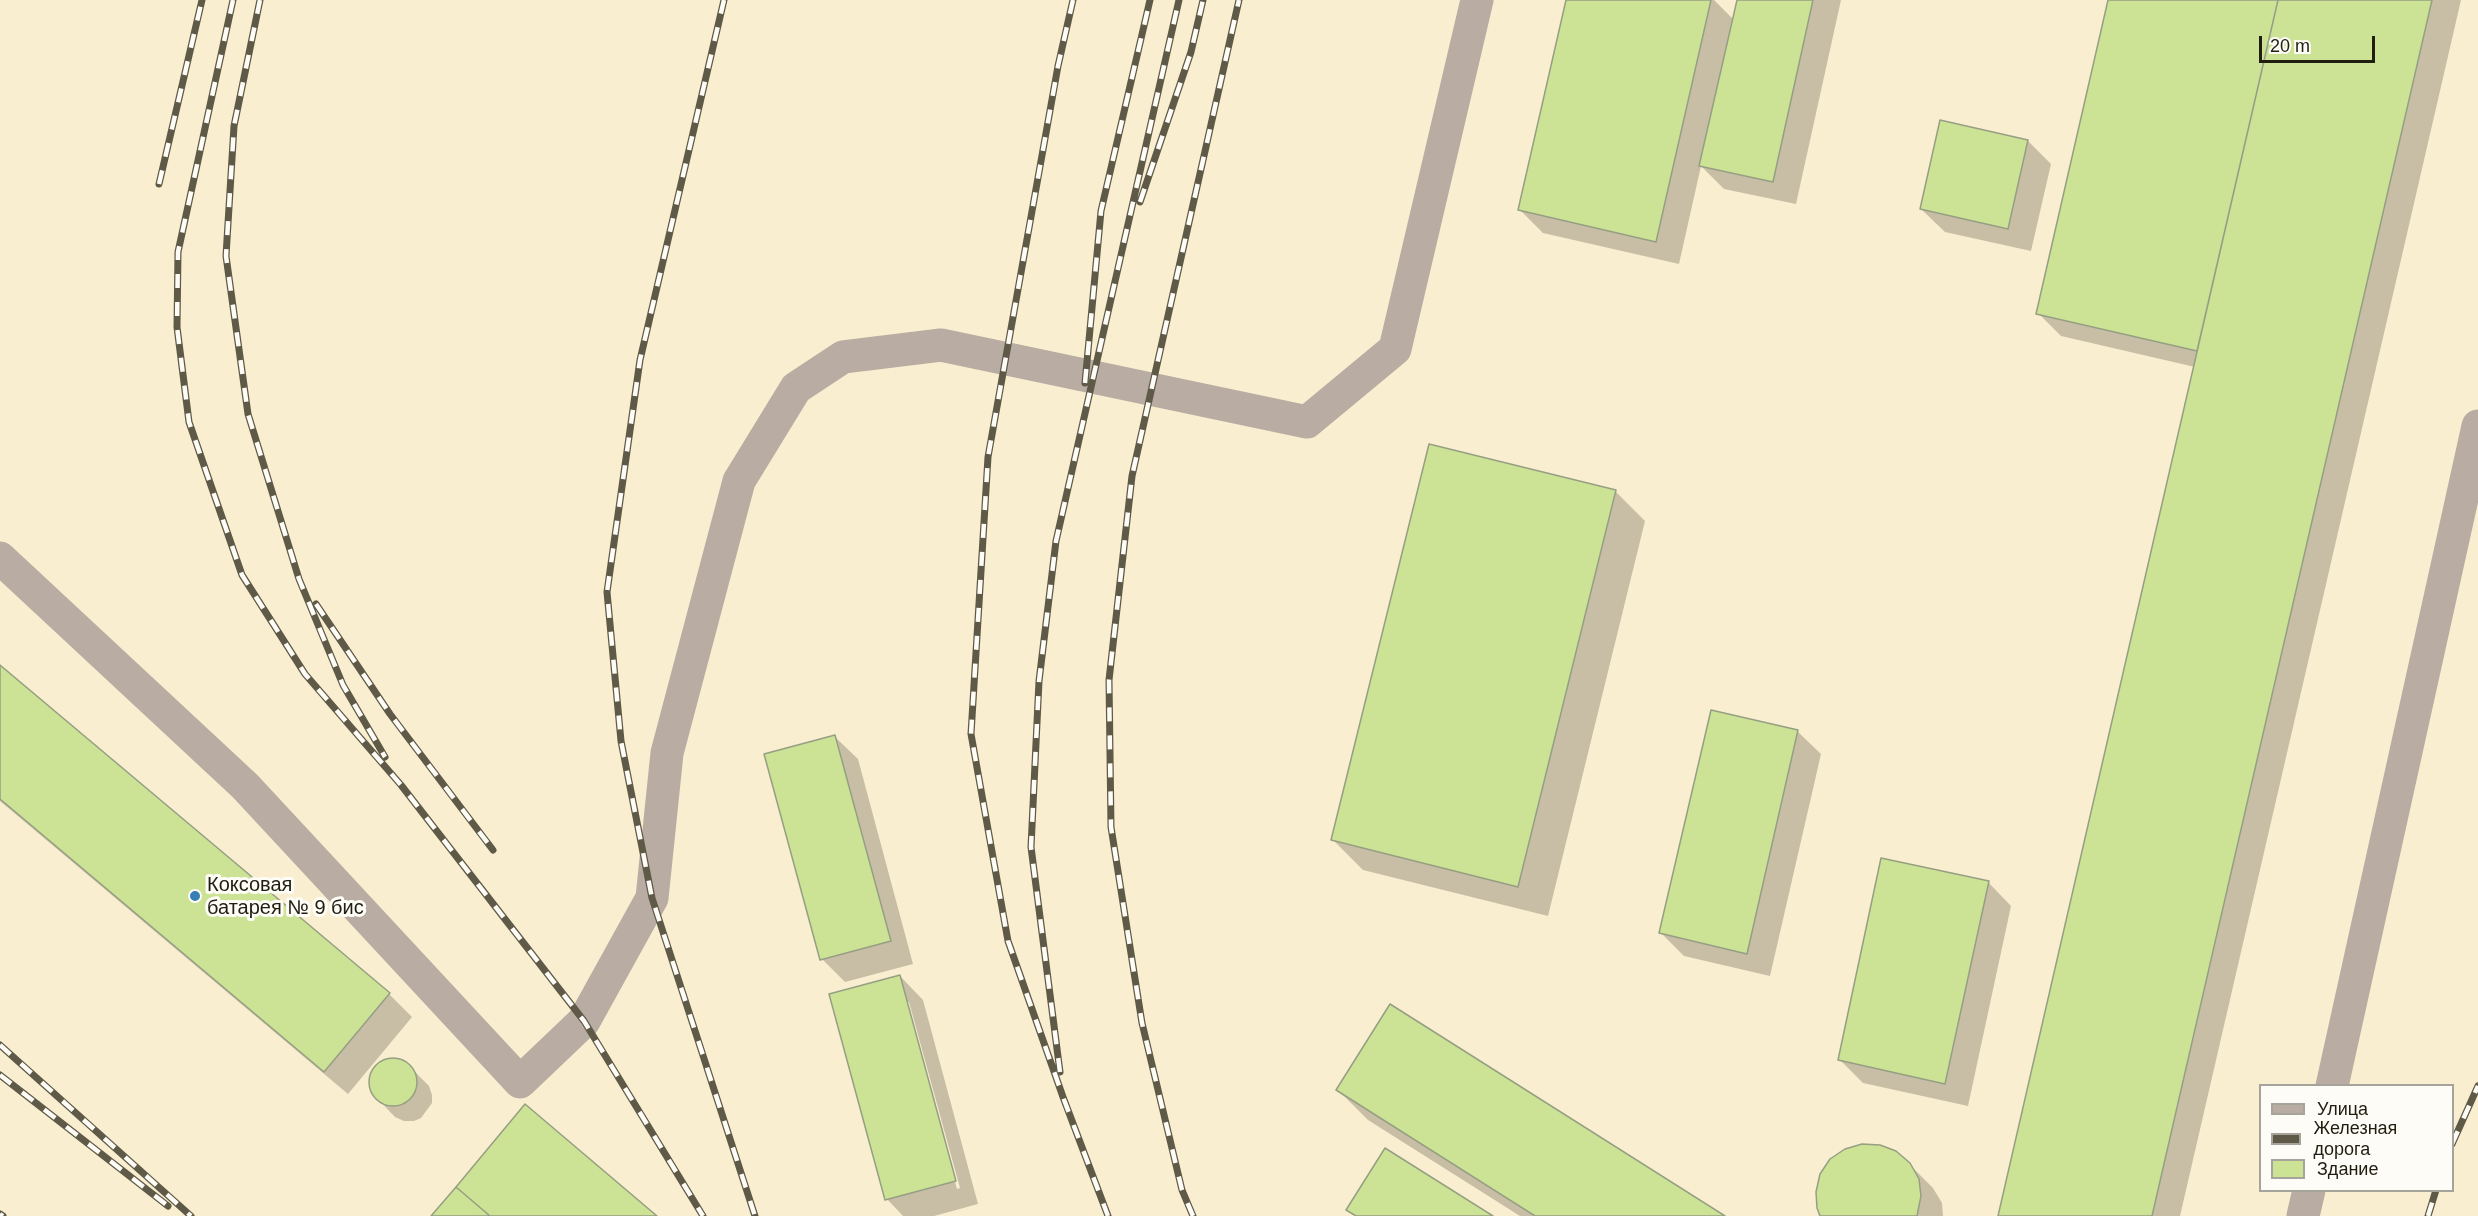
<!DOCTYPE html>
<html>
<head>
<meta charset="utf-8">
<style>
  body { margin:0 }
  #map { position:relative; width:2478px; height:1216px; overflow:hidden; background:#f9eecf; font-family:Helvetica,sans-serif }
  canvas { display:block }
  .legend { position:absolute; left:2259px; top:1084px; width:195px; height:108px; box-sizing:border-box; background:#fefcf6; border:2px solid #a5a39a; margin:0; padding:8px 10px; list-style:none; font-size:18px; color:#201d11 }
  .legend li { display:flex; align-items:center; gap:12px; height:30px }
  .legend b { width:30px; border:2px solid #a5a39a }
  .scale { position:absolute; left:2259px; top:36px; width:116px; height:27px; box-sizing:border-box; border:3px solid #201d11; border-top:0; padding-left:8px; font-size:18px; line-height:21px; white-space:nowrap; color:#201d11; -webkit-text-stroke:4px #fefcf6; paint-order:stroke }
</style>
</head>
<body>
<div id="map">
<canvas width="2478" height="1216"></canvas>
<ul class="legend">
<li><b style="height:8px;background:#b8aca3"></b>Улица</li>
<li><b style="height:8px;background:#5f5a48"></b>Железная дорога</li>
<li><b style="height:16px;background:#cce395"></b>Здание</li>
</ul>
<div class="scale">20 m</div>
</div>
<script>
const ctx = document.querySelector('canvas').getContext('2d');
ctx.lineJoin = 'round';
function fill(path, color) { ctx.fillStyle = color; ctx.fill(path, 'evenodd'); }
function trace(path, color, width, dash) { ctx.strokeStyle = color; ctx.lineWidth = width; ctx.lineCap = dash ? 'butt' : 'round'; ctx.setLineDash(dash || []); ctx.stroke(path); }
function write(font, color, halo, rows, align = 'center') {
  ctx.font = font + ' Helvetica,sans-serif'; ctx.lineWidth = 6; ctx.setLineDash([]); ctx.textBaseline = 'middle'; ctx.strokeStyle = halo; ctx.fillStyle = color; for (const [text, x, y, turn = 0] of rows) {
    ctx.save(); ctx.translate(x, y); ctx.rotate((+turn || 0) * Math.PI / 180); ctx.textAlign = isNaN(turn) ? turn : align; if (halo) ctx.strokeText(text, 0, 0); ctx.fillText(text, 0, 0); ctx.restore();
  }
}
fill(new Path2D(`
  M1568,0H1714L1734,20L1738,0H1841L1796,204L1724,189L1701,166L1679,264L1543,233L1520,210Z
  M2109,0H2461L2180,1216H2000L2195,367L2061,336L2038,313Z
  M2028,141L2051,164L2031,251L1945,232L1921,209Z
  M1615,491L1645,521L1548,916L1363,870L1333,840Z
  M0,667L389,994L412,1017L348,1094L0,801Z
  M1797,731L1821,754L1770,976L1684,956L1661,933Z
  M834,736L858,759L913,964L845,982L822,959Z
  M1988,882L2011,906L1968,1106L1863,1083L1840,1060Z
  M900,976L923,1000L978,1204L934,1216H903L887,1199ZM906,1002H909L960,1188L957,1189Z
  M389,1059H398L406,1063L429,1086L432,1095V1103L421,1118L414,1121H404L395,1117L373,1094L370,1076L374,1068Z
  M1338,1090L1722,1216H1520L1368,1120Z
  M1909,1164L1933,1188L1942,1203L1943,1216H1822Z`), '#0003');
const building = new Path2D(`
  M1566,0H1711L1656,242L1518,210Z
  M1737,0H1813L1773,182L1699,166Z
  M2108,0H2278L2197,351L2036,314Z
  M2278,0H2432L2152,1216H1998Z
  M1940,120L2028,140L2008,229L1920,209Z
  M1429,444L1616,490L1518,887L1331,840Z
  M0,665L390,993L324,1072L0,799Z
  M1711,710L1798,730L1747,954L1659,933Z
  M835,735L891,941L820,960L764,754Z
  M1881,858L1989,881L1945,1084L1838,1060Z
  M900,975L956,1181L885,1200L829,994Z
  M1390,1004L1725,1216H1535L1336,1090Z
  M369 1082a24 24 0 1 1 48 0a24 24 0 1 1-48 0Z
  M525,1104L657,1216H490L456,1187Z
  M1862,1144L1880,1145L1896,1151L1910,1163L1919,1179L1921,1196L1917,1216H1820L1817,1208L1816,1192L1820,1174L1830,1159L1845,1149Z
  M1385,1148L1493,1216H1356L1346,1210Z
  M456,1187L490,1216H431Z`);
fill(building, '#cce395');
trace(building, '#969f83', 1.5);
trace(new Path2D(`
  M0,558L245,786L520,1082L584,1021L652,898L667,753L739,481L796,388L843,357L941,345L1307,422L1395,349L1477,0
  M2332,1086L2478,426
  M2303,1216L2309,1190`), '#b8aca3', 33);
const rail = new Path2D(`
  M233,0L178,252L177,327L189,422L242,575L305,674L401,785L584,1021L703,1216
  M260,0L234,126L226,256L248,414L299,579L343,685L385,757
  M724,0L640,360L607,592L621,741L652,898L755,1216
  M1073,0L1058,66L988,457L971,734L1008,941L1063,1097L1108,1216
  M159,184L202,0
  M1140,202L1191,52L1203,0
  M1085,383L1101,211L1150,0
  M316,604L390,714L493,850
  M0,1045L191,1216
  M1060,1072L1031,847L1039,681L1056,541L1179,0
  M0,1075L168,1206
  M2452,1144L2478,1086
  M0,1214L3,1216
  M1193,1216L1182,1190L1142,1023L1111,827L1109,680L1132,476L1239,0
  M2428,1216L2436,1190`);
trace(rail, '#5f5a48', 7);
trace(rail, '#fefcf6', 4.5, [14]);
for (const [x, y, r, color] of [
  [195,896,6,"#387fb4"]
]) { const dot = new Path2D(); dot.arc(x, y, r, 0, 2 * Math.PI); ctx.fillStyle = color; ctx.fill(dot); trace(dot, '#fefcf6', 2); }
write('20px', '#201d11', '#fefcf6', [
  ["Коксовая",207,885],
  ["батарея № 9 бис",207,908]
], 'left');
</script>
</body>
</html>
